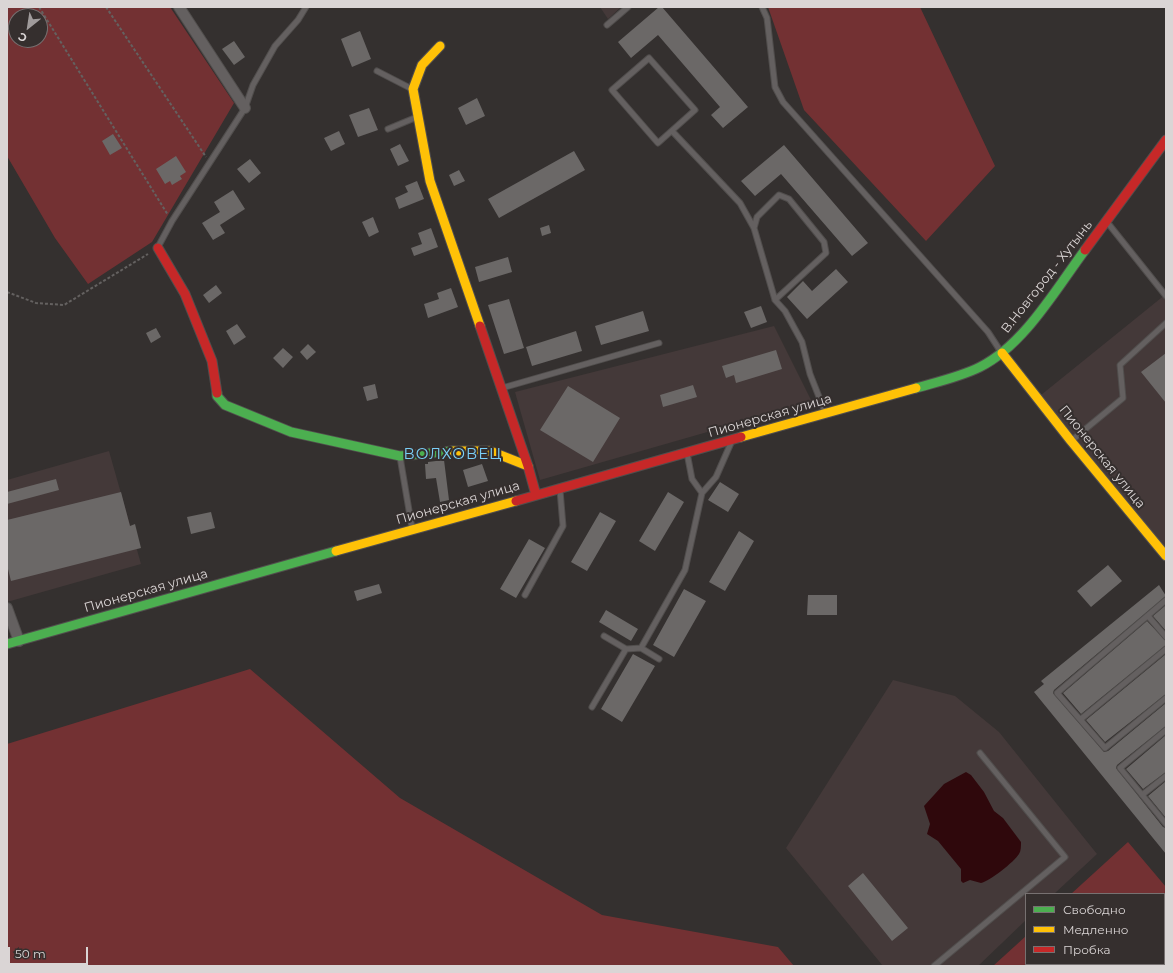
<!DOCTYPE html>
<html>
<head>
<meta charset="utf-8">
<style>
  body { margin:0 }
  #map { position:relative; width:1173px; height:973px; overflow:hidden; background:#34302f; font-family:Montserrat,sans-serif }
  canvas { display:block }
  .frame { position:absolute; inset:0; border:8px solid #dad5d5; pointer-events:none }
  .legend { position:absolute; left:1025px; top:893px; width:140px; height:72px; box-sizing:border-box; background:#352f2e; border:1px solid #777171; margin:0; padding:5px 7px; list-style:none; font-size:12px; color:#dad5d5 }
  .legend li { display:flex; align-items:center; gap:8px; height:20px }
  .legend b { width:20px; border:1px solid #777171 }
  .north { position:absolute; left:8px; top:8px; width:40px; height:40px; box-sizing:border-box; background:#352f2e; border:1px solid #777171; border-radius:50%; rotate:210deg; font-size:11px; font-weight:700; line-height:16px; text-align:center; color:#dad5d5 }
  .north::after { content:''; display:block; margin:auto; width:14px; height:18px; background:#a09b9b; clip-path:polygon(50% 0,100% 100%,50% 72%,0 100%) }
  .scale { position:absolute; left:8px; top:947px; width:80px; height:18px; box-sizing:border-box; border:2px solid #dad5d5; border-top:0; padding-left:5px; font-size:12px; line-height:14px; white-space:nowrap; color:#dad5d5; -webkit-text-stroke:3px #352f2e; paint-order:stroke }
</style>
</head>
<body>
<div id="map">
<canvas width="1173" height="973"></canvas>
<div class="frame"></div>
<ul class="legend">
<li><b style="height:5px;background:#4caf50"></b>Свободно</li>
<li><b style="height:5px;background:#ffc107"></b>Медленно</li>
<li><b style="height:5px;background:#c62828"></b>Пробка</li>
</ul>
<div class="north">С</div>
<div class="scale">50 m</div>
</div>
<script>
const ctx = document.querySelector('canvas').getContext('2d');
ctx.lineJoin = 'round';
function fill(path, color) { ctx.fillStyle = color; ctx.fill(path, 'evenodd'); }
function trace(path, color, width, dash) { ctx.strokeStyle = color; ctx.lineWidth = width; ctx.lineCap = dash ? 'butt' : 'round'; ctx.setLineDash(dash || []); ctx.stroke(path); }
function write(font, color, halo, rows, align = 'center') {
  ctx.font = font + ' Montserrat,sans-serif'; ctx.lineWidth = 4; ctx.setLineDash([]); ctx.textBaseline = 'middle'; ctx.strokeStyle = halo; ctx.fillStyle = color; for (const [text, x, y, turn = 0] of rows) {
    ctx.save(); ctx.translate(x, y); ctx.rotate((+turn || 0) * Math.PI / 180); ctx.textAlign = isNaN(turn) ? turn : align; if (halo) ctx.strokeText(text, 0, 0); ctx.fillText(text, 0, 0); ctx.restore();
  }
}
fill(new Path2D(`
  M600,7H621L608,19Z
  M1166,294V550L1041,395Z
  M774,326L812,402L540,480L515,392Z
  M109,451L141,564L7,602V480Z
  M893,680L955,696L999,732L1097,854L1054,894H1026V920L978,966H883L786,848Z`), '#443939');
fill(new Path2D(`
  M7,7H170L234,103L152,242L88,284L55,238L7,156ZM16,16H40V40H16Z
  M768,7H920L995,166L926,241L804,110Z
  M250,669L400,798L602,915L778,947L794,966H7V744Z
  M1128,842L1166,887V966H993L1026,936V964H1164V894H1071Z`), '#733133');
fill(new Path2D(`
  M966,772L971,775L984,792L994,811L1003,818L1021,842C1021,846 1021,851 1019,854C1014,862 990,881 981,883L970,880L963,883L961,881V869L938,841L927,834L930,824L924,806L944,784Z`), '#2f080c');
fill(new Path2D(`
  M659,7H662L748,107L723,128L711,115L720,107L658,35L631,58L618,42Z
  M360,31L371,59L352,67L341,39Z
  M234,41L245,57L234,65L222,49Z
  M477,98L485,116L466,125L458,108Z
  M369,108L378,130L358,137L349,115Z
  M339,131L345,144L331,151L324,138Z
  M113,134L122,148L110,155L102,141Z
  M400,144L409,161L398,166L390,149Z
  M784,145L868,243L852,256L781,174L755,196L741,181Z
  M574,151L585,170L499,218L488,199Z
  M176,156L186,172L180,176L182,179L172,185L170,181L165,184L156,169Z
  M250,159L261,173L249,183L237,169Z
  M459,170L465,181L454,186L449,175Z
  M417,181L424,199L399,209L395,198L408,192L405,186Z
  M233,190L245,209L220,225L225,233L213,240L202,223L220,212L214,202Z
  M373,217L379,232L369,237L362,222Z
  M549,225L551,233L542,236L540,228Z
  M431,228L438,247L414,256L411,248L422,244L418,233Z
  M508,257L512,272L479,282L475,267Z
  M836,269L848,282L807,319L787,297L803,281L812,291Z
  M216,285L222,293L209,303L203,295Z
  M451,288L458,307L428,318L424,304L439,299L437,293Z
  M509,299L524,348L504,354L488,305Z
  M761,306L767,322L751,328L744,312Z
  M643,311L649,331L601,345L595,326Z
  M237,324L246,337L234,345L226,331Z
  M156,328L161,337L151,343L146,333Z
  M576,331L582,351L532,366L526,347Z
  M308,344L316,352L307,360L300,352Z
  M283,348L293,357L283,368L273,358Z
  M776,350L782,369L736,383L734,375L726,378L722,366Z
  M1166,353V403L1141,372Z
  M375,384L378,398L367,401L363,387Z
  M693,385L697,397L663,407L660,395Z
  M568,386L620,418L593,462L540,430Z
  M444,460L449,500L440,502L436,478L426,479L425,464H428V462Z
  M482,464L488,481L468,487L463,470Z
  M56,479L59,490L7,504V492Z
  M720,482L739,494L728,512L708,500Z
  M121,492L130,526L135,524L141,548L11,581L7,565V520Z
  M668,492L684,502L655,551L639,541Z
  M211,512L215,528L191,534L187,517Z
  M600,512L616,521L587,571L571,562Z
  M739,531L754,541L725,591L709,582Z
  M529,539L545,548L516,598L500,589Z
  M1108,565L1122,581L1091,607L1077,591Z
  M379,584L382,593L357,601L354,591Z
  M1159,585L1166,596L1054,690L1053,693L1104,752L1108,751L1166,703V726L1117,765L1116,768L1163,827L1166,828V854L1034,692L1044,684L1041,681Z
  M684,589L706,601L674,657L653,645Z
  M808,595H837V615H807Z
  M1166,605V631L1153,616Z
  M606,610L638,629L631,641L599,622Z
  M1147,621L1166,641V645L1081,714L1063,693Z
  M633,654L655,666L622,722L601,709Z
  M1166,654V694L1105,742L1086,720Z
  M1166,735V772L1143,789L1126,769Z
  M1166,781V818L1148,796Z
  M863,873L908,928L892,941L848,886Z`), '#6b6867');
const lane = new Path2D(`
  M762,7L767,18L775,87L783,102L988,332L1001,352
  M607,25L628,7
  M649,58L695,110L658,143L612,90Z
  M377,71L412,89
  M388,129L417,117
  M672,131L740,203L754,228L775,300L785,311L802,342L810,374L825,412
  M1107,222L1166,296
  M754,228L757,217L779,195L789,199L824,242L826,253L775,300
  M158,247L172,221L245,108L253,85L275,46L298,20L306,7
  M502,388L659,343
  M1071,441L1123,398L1120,365L1166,323
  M687,453L692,479L702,493L716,477L731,443
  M400,457L412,528
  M525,595L563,526L560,490
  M1166,600L1057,693L1105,748L1166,698
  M1148,616L1166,637
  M604,636L626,649
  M641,648L659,659
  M592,707L626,649L641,648L685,570L702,493
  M1081,719L1166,649
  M1166,730L1120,768L1166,824
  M1142,795L1166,776
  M934,966L1065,857L980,753`);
const street = new Path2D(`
  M179,7L245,108
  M7,608L19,641`);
const fast = new Path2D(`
  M916,388C937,382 960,377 980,367C1024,345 1056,289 1085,250
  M217,393V396L225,405L291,432L400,456L452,451
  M7,644L336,551`);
const slow = new Path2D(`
  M440,46L422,65L413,89L430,181L480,326
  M1002,353L1071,441L1166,556
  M741,437L916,388
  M452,451H490L528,466
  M336,551L516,501`);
const jam = new Path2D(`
  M158,248L185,294L212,361L217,393
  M1085,250L1166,140
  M480,326L528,466L536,495
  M516,501L741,437`);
trace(lane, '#514e4d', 7);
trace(street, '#514e4d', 12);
trace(fast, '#514e4d', 11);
trace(slow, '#514e4d', 11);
trace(jam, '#514e4d', 11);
trace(new Path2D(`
  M39,7L168,215
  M106,7L206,157
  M7,292L36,303L64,305L148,254`), '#646160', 2, [3, 2]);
trace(lane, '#646060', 5);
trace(street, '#646060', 10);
trace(fast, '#4caf50', 9);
trace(slow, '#ffc107', 9);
trace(jam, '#c62828', 9);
write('13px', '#dad5d5', '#352f2e', [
  ["В.Новгород - Хутынь",1047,277,-52],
  ["Пионерская улица",770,416,-16],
  ["Пионерская улица",1102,457,51],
  ["Пионерская улица",458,503,-16],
  ["Пионерская улица",146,591,-16]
]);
ctx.letterSpacing = '1px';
write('15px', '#7acff7', '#352f2e', [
  ["ВОЛХОВЕЦ",453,455]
]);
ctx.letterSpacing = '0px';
</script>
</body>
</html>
